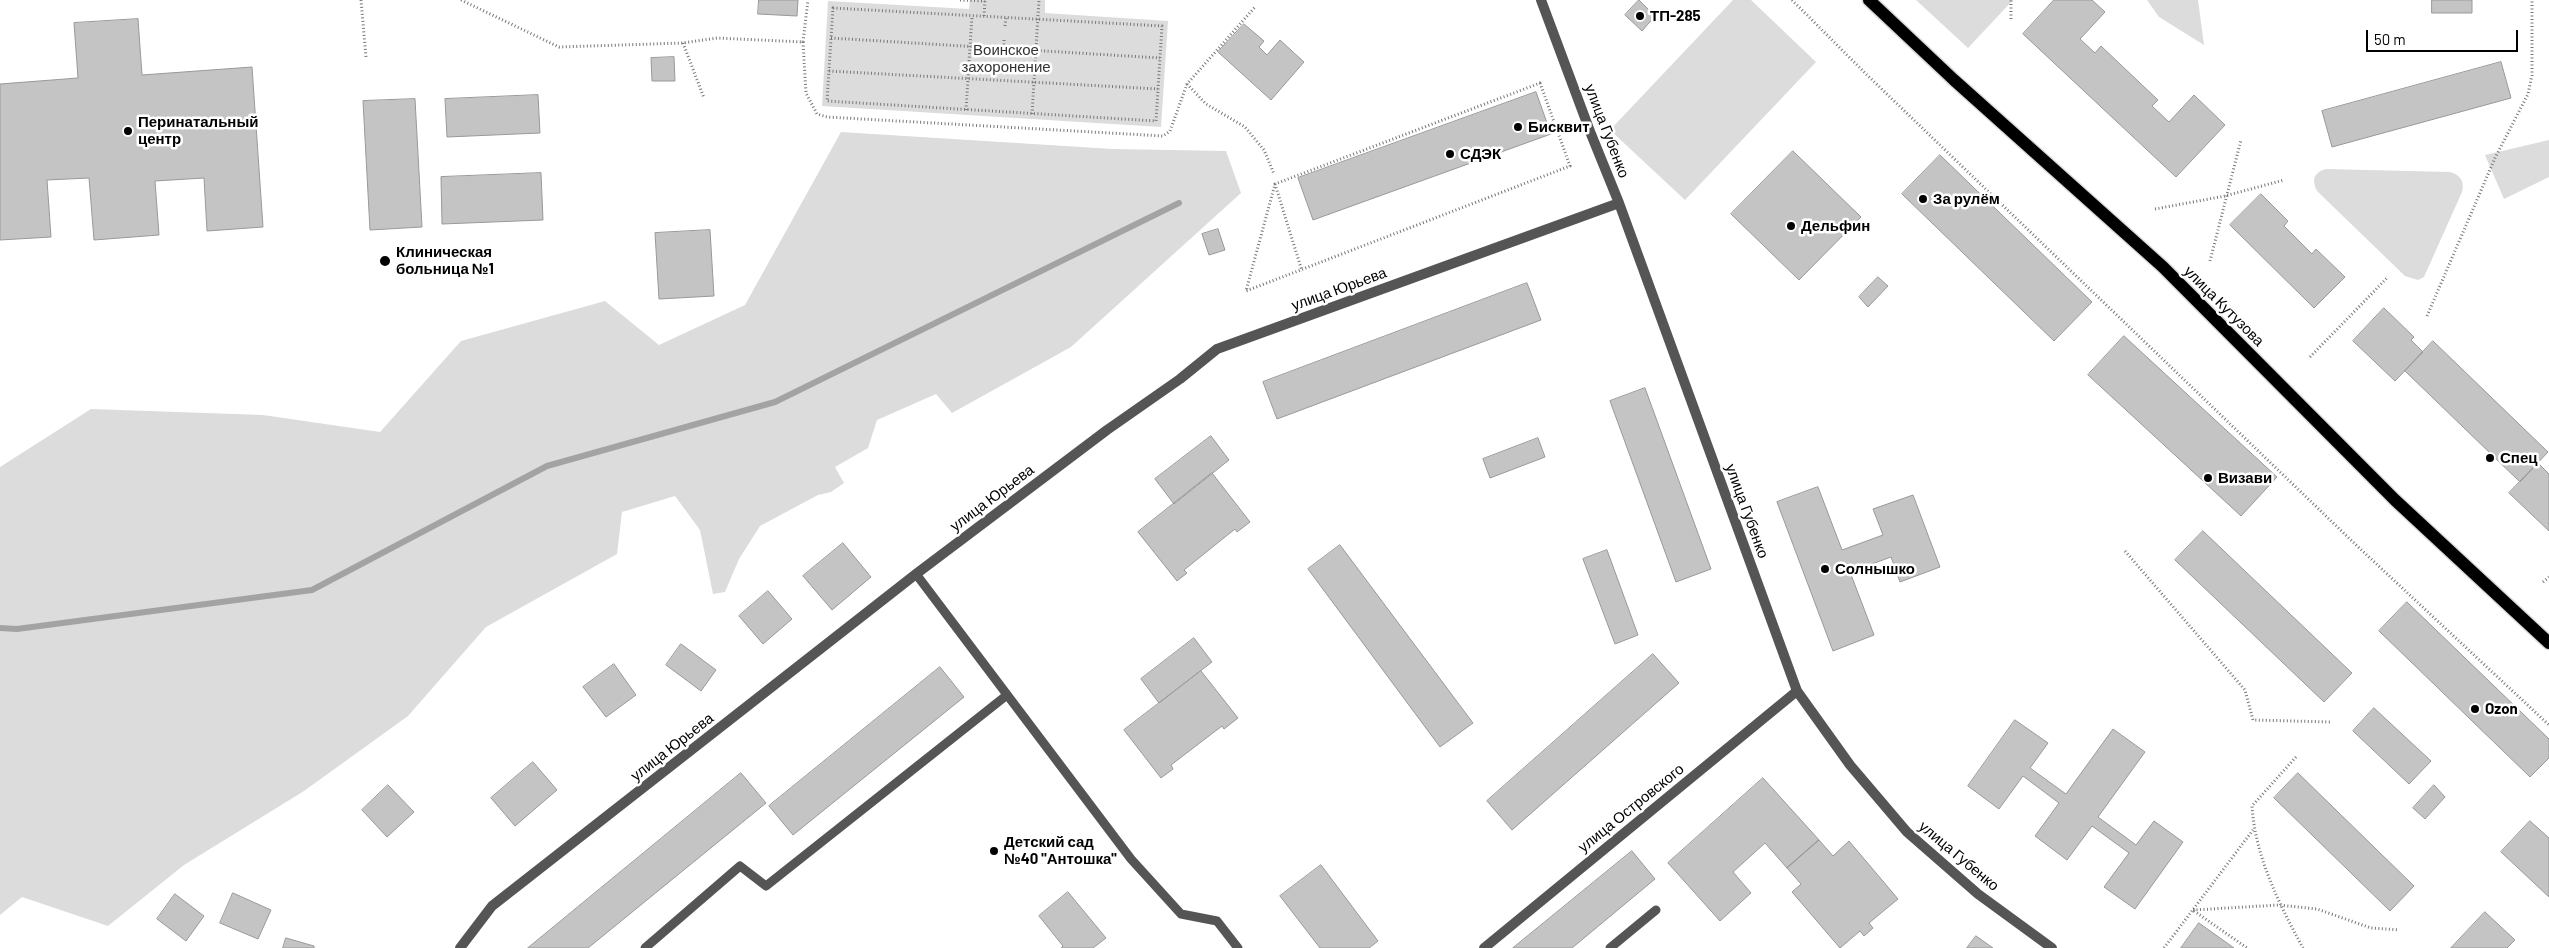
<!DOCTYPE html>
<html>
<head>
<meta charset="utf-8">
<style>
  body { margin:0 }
  #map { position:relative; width:2549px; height:948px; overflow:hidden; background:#fff; font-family:Barlow,sans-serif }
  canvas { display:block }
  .scale { position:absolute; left:2366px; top:30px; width:152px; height:22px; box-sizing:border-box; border:2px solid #000; border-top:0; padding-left:6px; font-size:15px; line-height:18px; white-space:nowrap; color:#000; -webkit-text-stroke:4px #fff; paint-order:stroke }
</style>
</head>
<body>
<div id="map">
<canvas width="2549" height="948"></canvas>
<div class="scale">50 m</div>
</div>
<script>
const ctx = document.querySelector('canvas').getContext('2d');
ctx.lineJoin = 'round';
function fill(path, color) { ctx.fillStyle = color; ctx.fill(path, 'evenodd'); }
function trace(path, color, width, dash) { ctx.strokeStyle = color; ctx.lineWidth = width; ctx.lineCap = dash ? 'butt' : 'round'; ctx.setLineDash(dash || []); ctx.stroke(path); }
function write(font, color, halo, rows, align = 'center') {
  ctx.font = font + ' Barlow,sans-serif'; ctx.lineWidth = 5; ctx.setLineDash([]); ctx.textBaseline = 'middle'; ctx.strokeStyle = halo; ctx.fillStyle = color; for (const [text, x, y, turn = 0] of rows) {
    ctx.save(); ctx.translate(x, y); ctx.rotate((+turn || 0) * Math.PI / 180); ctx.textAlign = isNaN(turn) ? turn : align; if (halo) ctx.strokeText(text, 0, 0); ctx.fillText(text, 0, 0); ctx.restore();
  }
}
fill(new Path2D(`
  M970,0H1045V13L1168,21L1161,127L822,106L828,1L969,9Z
  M1733,0H1751L1816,62L1685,200L1610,130Z
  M1916,0H2013L1968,48Z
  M2147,0H2198L2204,45L2159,17Z
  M841,132L1113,149L1226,151L1241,193L1071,347L952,413L936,394L877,420L868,448L835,467L844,483L831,492L818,495L760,526L739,559L725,592L713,594L700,530L675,496L622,512L617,554L486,627L408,716L304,791L184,865L108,926L22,897L0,915V467L91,409L263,415L380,432L461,341L605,301L659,345L745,305Z
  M2549,140V177L2504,199L2485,155Z
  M2326,169L2450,172C2460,175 2465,181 2462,192L2424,277L2418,280L2405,276L2317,191C2311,180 2314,172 2326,169Z`), '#dcdcdc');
trace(new Path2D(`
  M0,628L17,629L312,590L547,466L775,402L1179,203`), '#a3a3a3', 6);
const building = new Path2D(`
  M759,0H798L797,16L758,14Z
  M1639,0L1655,16L1642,31L1625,15Z
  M2054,0H2092L2105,12L2080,39L2095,53L2101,46L2158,100L2152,106L2169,122L2194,95L2225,125L2176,177L2023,34Z
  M2432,0H2472V13H2432Z
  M138,19L142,75L252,67L263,227L207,231L204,178L155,181L159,235L94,240L89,178L47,180L51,237L0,240V84L78,78L74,23Z
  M1244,24L1264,41L1259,47L1267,55L1280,40L1304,62L1271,100L1218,52Z
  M674,57L675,81H652L651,58Z
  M2501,62L2511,98L2332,147L2322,111Z
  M1536,92L1551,134L1313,220L1298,178Z
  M538,95L540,133L447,137L445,99Z
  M415,99L422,227L370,230L363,101Z
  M1793,151L1861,217L1799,280L1731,214Z
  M1940,155L2092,302L2054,341L1902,194Z
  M541,173L543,220L442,224L441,177Z
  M2261,194L2288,221L2284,226L2312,254L2316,249L2345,277L2314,308L2230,225Z
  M1218,229L1225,250L1209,255L1202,234Z
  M710,230L714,296L659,299L655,233Z
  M1878,277L1888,286L1868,307L1859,297Z
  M1527,283L1541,320L1277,419L1263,382Z
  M2384,308L2414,337L2411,340L2423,352L2395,381L2353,341Z
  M2124,336L2277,477L2241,516L2088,375Z
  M2433,341L2548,452L2520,482L2405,371Z
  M1645,388L1711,569L1676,582L1610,401Z
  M1211,436L1229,460L1174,504L1155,479Z
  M1538,438L1545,457L1490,478L1483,459Z
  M2538,463L2549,474V531L2509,493Z
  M1212,473L1250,522L1237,532L1235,529L1184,570L1187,573L1177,581L1138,532Z
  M1818,487L1842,550L1883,535L1873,509L1913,495L1940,567L1900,582L1891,557L1850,572L1874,635L1833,651L1777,502Z
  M2203,531L2352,673L2324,702L2175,560Z
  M843,543L871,577L832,610L803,576Z
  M1340,545L1473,723L1440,747L1308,569Z
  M1607,550L1638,635L1615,644L1583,559Z
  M768,591L792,619L763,644L739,616Z
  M2407,602L2549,739V758L2530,777L2379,631Z
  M1194,638L1212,662L1159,703L1141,679Z
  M681,644L716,670L701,691L666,665Z
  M1653,654L1679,683L1512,830L1487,801Z
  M614,664L636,695L606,717L583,687Z
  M940,667L964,697L793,835L769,806Z
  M1201,671L1238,718L1224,729L1222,726L1171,765L1173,769L1161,778L1124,730Z
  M2374,708L2431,761L2409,784L2353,731Z
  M2015,720L2048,743L2030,768L2066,794L2113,729L2145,752L2098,817L2136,845L2154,821L2183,842L2135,909L2104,887L2129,853L2092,826L2067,860L2035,836L2059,803L2023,776L1999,809L1968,786Z
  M533,762L557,790L515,826L491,798Z
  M741,773L766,803L588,948H528Z
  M2298,773L2414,886L2390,911L2274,798Z
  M1763,778L1819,840L1787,868L1765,843L1733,872L1751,893L1720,921L1668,863Z
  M388,785L414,812L387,837L362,810Z
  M2434,785L2445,797L2425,819L2413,808Z
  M2530,821L2549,838V897L2501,852Z
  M1819,840L1833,856L1849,841L1898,899L1869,923L1873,928L1864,936L1860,931L1840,948L1792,892L1801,884L1787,868Z
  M1632,851L1655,879L1572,948H1513Z
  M1321,865L1378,941L1369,948H1320L1280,896Z
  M1068,892L1106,938L1093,948H1061L1063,946L1039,916Z
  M233,893L271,910L258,939L220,923Z
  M175,894L204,916L186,941L157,919Z
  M2485,912L2515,940L2507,948H2451Z
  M2199,923L2234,948H2181Z
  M1976,936L1993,948H1967Z
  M286,938L314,946V948H283Z`);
fill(building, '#c4c4c4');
trace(building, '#999', 1);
const primary = new Path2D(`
  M1869,0L1954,80L2163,267L2395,500L2549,643`);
trace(primary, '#dbdbdb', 15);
trace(new Path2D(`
  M361,0L366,57
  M461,0L559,47L683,43L717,38L803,42L808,0
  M960,0L985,1
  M1792,0L1865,73L2354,543L2549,725
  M833,8L1162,26L1156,121L827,101Z
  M984,16L985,1
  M2011,19V0
  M1005,26L1006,17
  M831,38L1160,58
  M803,42L806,93L817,114L827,117L1163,136L1170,131L1187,84L1256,6
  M683,43L704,98
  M1004,48V39
  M829,71L1158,89
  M1540,83L1570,166L1246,291L1275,184Z
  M1187,84L1206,104L1245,127L1264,150L1274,174
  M966,110L972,16
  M1032,114L1039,0
  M1275,184L1302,271
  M2155,209L2225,196L2284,180
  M2210,261L2241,140
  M2427,316L2495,158L2528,94L2532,75V0
  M2310,357L2387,278
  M2125,551L2245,690L2253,720L2331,722
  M2543,582L2549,577
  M2296,757L2252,806C2255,856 2279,904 2303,948
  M2193,910L2279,905L2317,909L2371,928L2399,930
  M2194,911L2247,948
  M2164,948L2253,830`), '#777', 3, [1, 2.5]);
trace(new Path2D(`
  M916,574L1131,859L1181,914L1217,921L1238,948
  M645,948L740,866L766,886L1007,695
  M1610,948L1656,910`), '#555', 9);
trace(new Path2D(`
  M1541,0L1591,134L1619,203L1797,691L1850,765L1907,832L1978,894L2052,948
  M460,948L492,906L916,574L1107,430L1180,379L1217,349L1619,203
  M1484,948L1797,691`), '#555', 10);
trace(primary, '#000', 12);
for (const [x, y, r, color] of [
  [1640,16,5,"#000"],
  [1518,127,5,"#000"],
  [128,131,5,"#000"],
  [1450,154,5,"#000"],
  [1923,199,5,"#000"],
  [1791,226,5,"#000"],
  [385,261,6,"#000"],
  [2490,458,5,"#000"],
  [2208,478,5,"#000"],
  [1825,569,5,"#000"],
  [2475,709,5,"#000"],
  [994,851,5,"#000"]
]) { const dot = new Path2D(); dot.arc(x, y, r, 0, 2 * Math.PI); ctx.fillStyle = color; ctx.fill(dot); trace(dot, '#fff', 2); }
write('bold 15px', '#000', '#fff', [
  ["ТП-285",1650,16],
  ["Перинатальный",138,122],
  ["центр",138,139],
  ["Бисквит",1528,127],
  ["СДЭК",1460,154],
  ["За рулём",1933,199],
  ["Дельфин",1801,226],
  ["Клиническая",396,252],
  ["больница №1",396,269],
  ["Спец",2500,458],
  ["Визави",2218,478],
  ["Солнышко",1835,569],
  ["Ozon",2485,709],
  ["Детский сад",1004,842],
  ["№40 \"Антошка\"",1004,859]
], 'left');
write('15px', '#333', '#fff', [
  ["Воинское",1006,50],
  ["захоронение",1006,67]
]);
write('15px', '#000', '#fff', [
  ["улица Губенко",1607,131,69],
  ["улица Юрьева",1339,289,-20],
  ["улица Кутузова",2224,306,45],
  ["улица Юрьева",992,498,-37],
  ["улица Губенко",1747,511,70],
  ["улица Юрьева",672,747,-38],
  ["улица Островского",1631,808,-39],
  ["улица Губенко",1959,856,40]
]);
</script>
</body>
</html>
